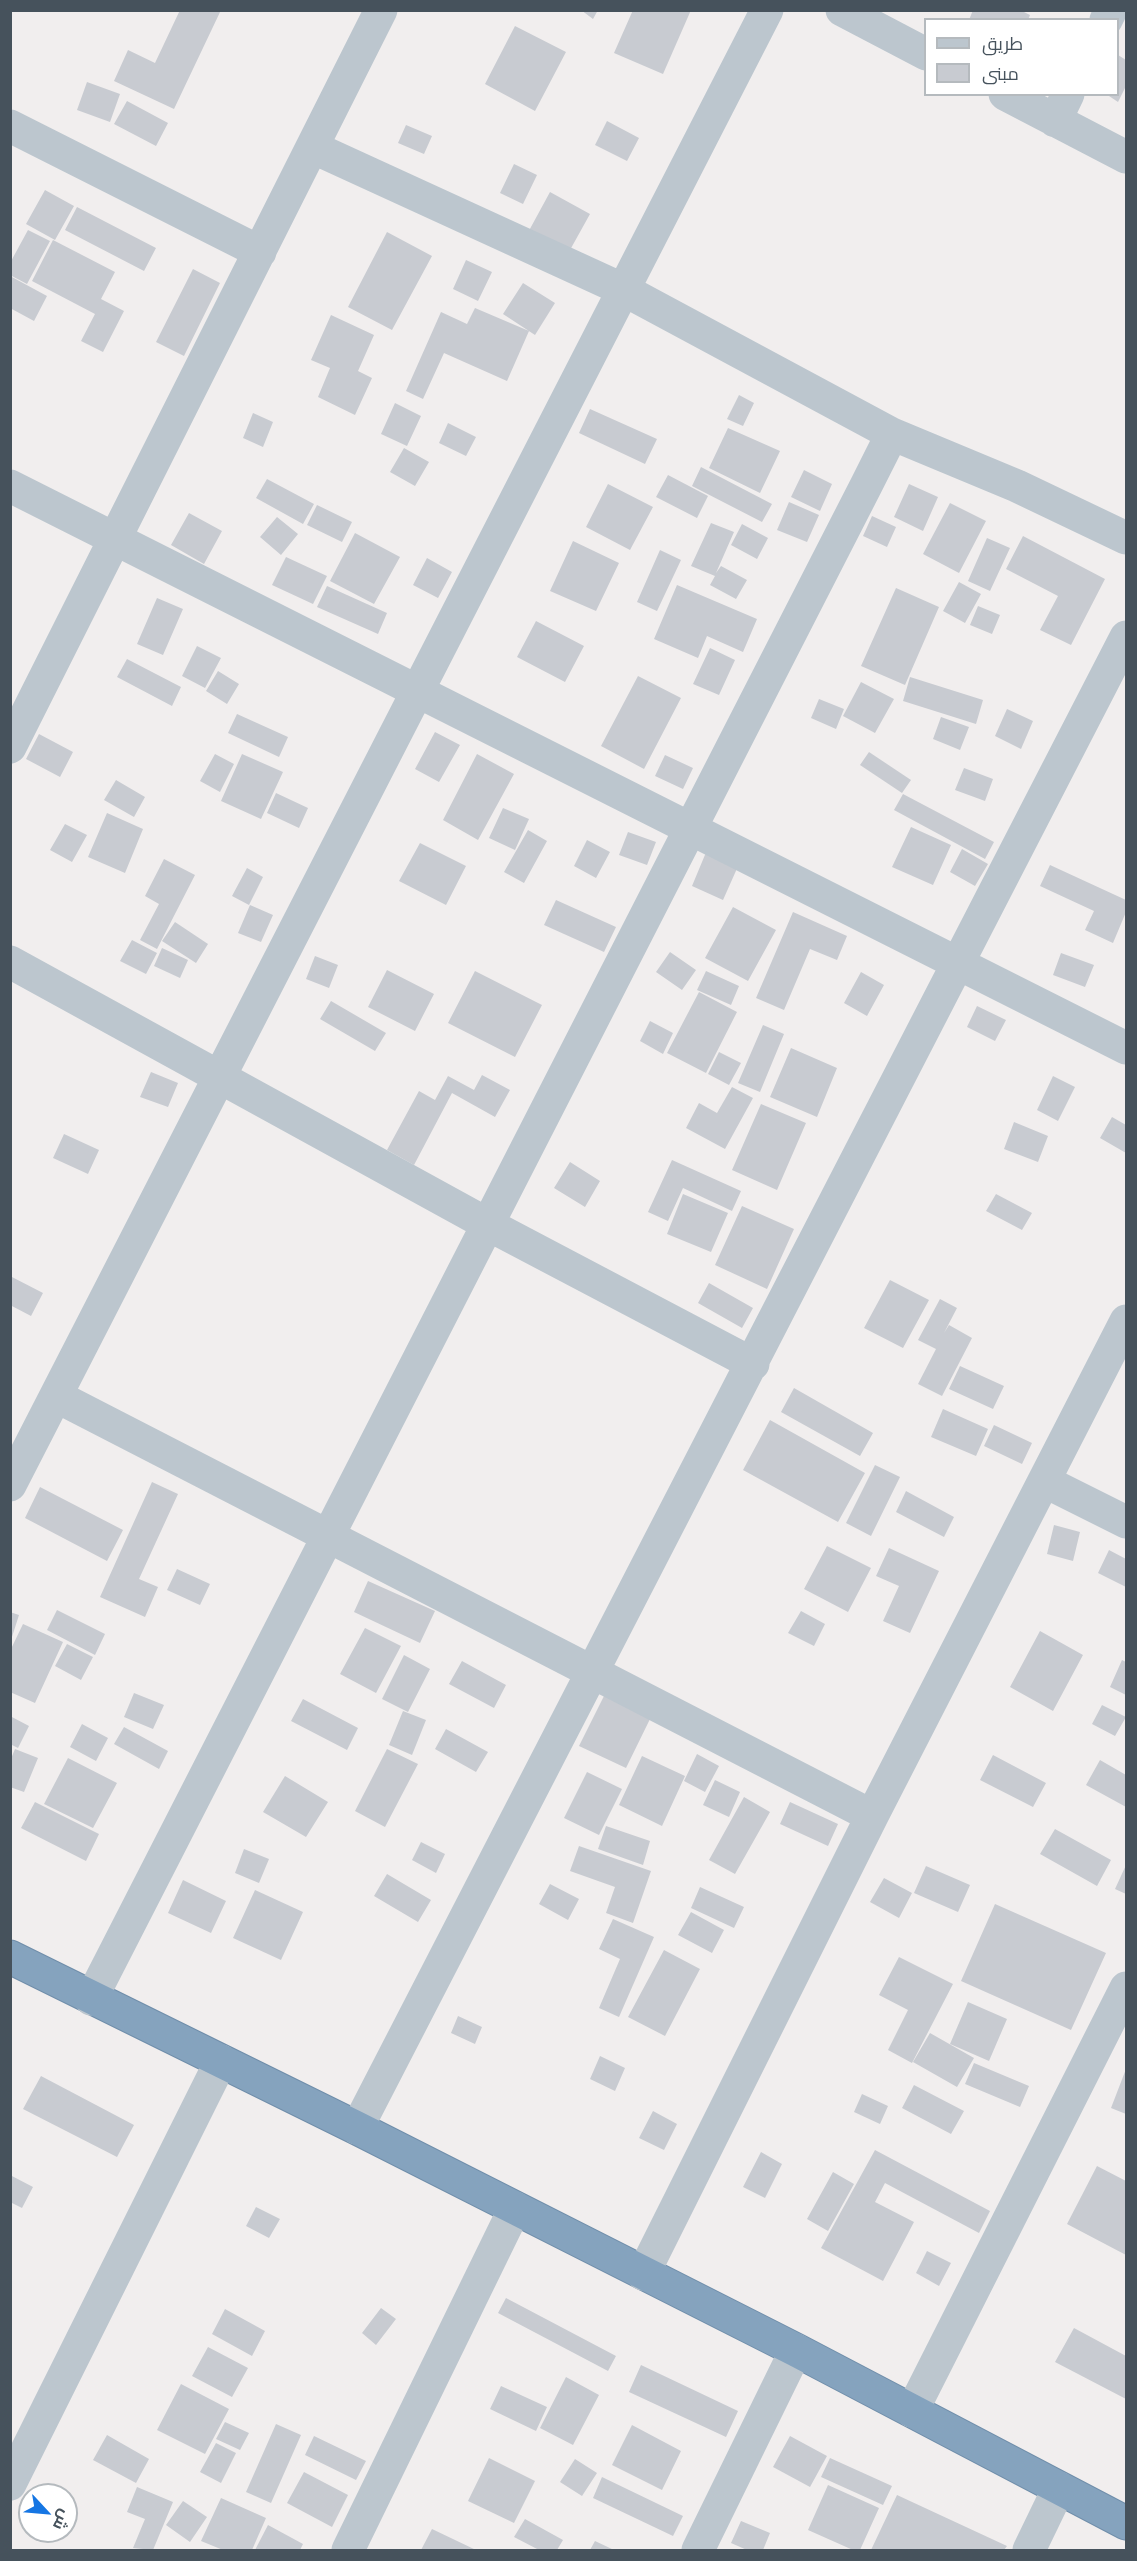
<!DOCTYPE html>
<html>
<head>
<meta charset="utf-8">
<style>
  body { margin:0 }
  #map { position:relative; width:1137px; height:2561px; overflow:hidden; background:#f1eeee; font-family:"Titillium Web",Cairo,sans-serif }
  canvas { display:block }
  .frame { position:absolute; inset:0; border:12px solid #46525c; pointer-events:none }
  .legend { position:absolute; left:924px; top:18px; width:195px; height:78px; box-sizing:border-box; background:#fff; border:2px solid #b5babe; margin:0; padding:8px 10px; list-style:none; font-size:18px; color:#46525c }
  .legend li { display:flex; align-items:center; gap:12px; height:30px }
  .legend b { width:30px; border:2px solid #b5babe }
  .north { position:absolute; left:18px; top:2483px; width:60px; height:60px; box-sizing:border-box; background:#fff; border:2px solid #b5babe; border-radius:50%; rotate:116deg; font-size:16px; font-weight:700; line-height:24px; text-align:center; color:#46525c }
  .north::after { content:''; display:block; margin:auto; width:21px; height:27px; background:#1676e3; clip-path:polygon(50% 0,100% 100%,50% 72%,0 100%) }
</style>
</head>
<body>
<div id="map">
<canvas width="1137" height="2561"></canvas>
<div class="frame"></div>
<ul class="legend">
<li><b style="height:8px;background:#bcc6ce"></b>طريق</li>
<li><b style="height:16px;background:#c8cbd1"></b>مبنى</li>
</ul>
<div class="north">ش</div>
</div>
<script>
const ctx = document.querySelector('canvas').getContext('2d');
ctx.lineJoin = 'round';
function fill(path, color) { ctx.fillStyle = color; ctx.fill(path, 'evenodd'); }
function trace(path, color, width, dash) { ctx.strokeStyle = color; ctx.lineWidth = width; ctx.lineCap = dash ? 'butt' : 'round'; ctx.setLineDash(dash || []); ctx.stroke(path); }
fill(new Path2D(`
  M180,10H221L174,109L114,81L128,50L155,63Z
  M581,10H598L593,19Z
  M633,10H691L663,74L614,53Z
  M973,10H1020L1030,15L1028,20H969Z
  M515,26L566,52L535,111L485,84Z
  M1118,55L1126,60V86L1118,102L1106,94H1118Z
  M87,82L120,94L110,122L77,110Z
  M127,101L168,123L156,146L114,124Z
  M607,121L639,138L627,161L595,145Z
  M406,125L432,136L424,154L398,143Z
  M514,164L537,175L523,204L500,193Z
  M45,190L74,206L55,240L26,224Z
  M550,192L590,214L565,259L525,238Z
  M77,207L156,248L144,271L65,230Z
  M28,230L50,241L27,284L10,275V263Z
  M387,232L432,256L392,330L348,307Z
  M53,240L115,272L101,299L124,311L103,352L81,341L95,314L32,281Z
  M466,260L492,272L478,301L453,289Z
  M193,269L220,283L184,356L156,342Z
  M10,276L47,296L34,321L10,308Z
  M523,283L555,303L535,335L503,314Z
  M475,308L529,331L507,381L444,353L423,399L406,391L441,312L467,324Z
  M331,315L374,335L358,371L372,378L355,415L318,397L330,368L311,360Z
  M739,395L754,403L743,426L727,419Z
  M395,403L421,416L407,446L381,434Z
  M590,409L657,439L645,464L579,433Z
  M253,413L273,422L263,447L243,438Z
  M448,423L476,437L466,456L439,443Z
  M728,428L780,451L760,493L709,468Z
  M404,448L429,462L415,486L390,472Z
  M701,467L772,504L762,522L692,486Z
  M804,470L832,484L820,511L791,497Z
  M668,475L708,496L697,518L656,497Z
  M267,479L314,504L303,524L256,498Z
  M608,484L653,507L630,550L586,527Z
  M909,484L938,497L923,531L894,517Z
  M789,502L819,515L807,542L777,530Z
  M950,503L986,521L959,573L923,554Z
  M317,505L352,522L342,542L307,525Z
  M189,513L222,531L204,564L171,545Z
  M872,516L896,527L887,547L863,536Z
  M277,517L298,534L281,555L260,537Z
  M711,523L734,532L716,573L721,566L747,580L736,599L710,585L715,576L691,566Z
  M742,524L768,538L757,559L731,545Z
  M355,533L400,557L374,604L330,581Z
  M1023,536L1105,579L1071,645L1040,630L1058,596L1006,569Z
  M987,538L1010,548L990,591L968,581Z
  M573,541L619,563L596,611L550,591Z
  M660,550L681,560L657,611L637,602Z
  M286,557L327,576L313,604L272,585Z
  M427,558L452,572L438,598L413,585Z
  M959,582L981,594L965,623L943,611Z
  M677,585L757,619L743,652L707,636L698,658L654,639Z
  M327,586L387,613L378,634L317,607Z
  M896,588L939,607L905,685L861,666Z
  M157,598L183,609L163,655L137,644Z
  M978,606L1000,615L992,634L970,625Z
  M536,621L584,646L565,682L517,657Z
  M197,646L221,658L205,688L182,676Z
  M710,648L735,660L719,695L693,684Z
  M127,659L181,687L172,706L117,677Z
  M218,671L239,684L227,704L206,691Z
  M638,676L681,698L644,769L601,746Z
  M910,677L983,700L976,724L903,701Z
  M861,682L894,699L875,733L843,716Z
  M819,699L844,709L836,729L811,718Z
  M1007,709L1033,721L1021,749L995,736Z
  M237,714L288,737L279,757L228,733Z
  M941,717L969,727L960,750L933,739Z
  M435,732L460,745L439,782L415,769Z
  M39,734L73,752L60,777L26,759Z
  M869,752L911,780L902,793L860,765Z
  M215,754L234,764L220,792L200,781Z
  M242,754L283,772L261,819L221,801Z
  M477,754L514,774L478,840L443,820Z
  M665,755L693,768L683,789L655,776Z
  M964,768L993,779L985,801L955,790Z
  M116,780L145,797L134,817L104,800Z
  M276,793L308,808L299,828L267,813Z
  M903,794L994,842L985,859L894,810Z
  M503,808L529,819L515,850L489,838Z
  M107,813L143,829L125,873L88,857Z
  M65,824L87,835L72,862L50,850Z
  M911,827L951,845L933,885L892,867Z
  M528,830L547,841L524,883L504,872Z
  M628,832L656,842L647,865L619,855Z
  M587,840L610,852L596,878L574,866Z
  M420,843L466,866L446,905L399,881Z
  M962,849L988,864L975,886L950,872Z
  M707,850L739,864L723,900L692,886Z
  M164,859L195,875L157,949L140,940L159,904L145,896Z
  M1050,865L1126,900V912L1113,943L1085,930L1094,911L1040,886Z
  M247,868L263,877L249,905L232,896Z
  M556,900L616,927L604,952L544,925Z
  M250,905L273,915L261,942L238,933Z
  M733,907L776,930L748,981L705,958Z
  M793,912L847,936L837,960L810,949L784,1010L756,998Z
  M175,922L208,944L196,963L162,941Z
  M132,940L157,953L146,974L120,961Z
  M162,948L188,960L180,978L154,966Z
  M670,952L696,970L682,990L656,972Z
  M1061,953L1094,965L1085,987L1053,975Z
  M315,956L338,965L329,988L306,979Z
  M387,970L434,994L415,1031L368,1007Z
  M475,971L542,1005L515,1057L448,1023Z
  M706,971L739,986L731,1005L697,990Z
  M861,972L884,985L867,1016L844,1003Z
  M699,992L737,1012L706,1073L667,1053Z
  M331,1001L386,1033L375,1051L320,1019Z
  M977,1006L1006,1020L995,1041L967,1027Z
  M650,1021L673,1033L663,1054L640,1041Z
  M763,1025L784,1034L760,1092L738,1083Z
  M791,1048L837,1068L817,1117L770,1097Z
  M719,1052L741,1063L729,1085L708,1074Z
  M151,1072L178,1083L168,1107L140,1097Z
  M482,1075L510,1090L495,1117L452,1093L414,1165L387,1150L419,1091L435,1100L448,1076L474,1090Z
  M1053,1076L1075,1087L1058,1121L1037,1110Z
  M732,1087L753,1098L725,1149L686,1128L699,1103L717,1113Z
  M761,1104L806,1123L777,1190L732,1170Z
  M1112,1117L1126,1125V1153L1100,1138Z
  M1014,1122L1048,1136L1038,1162L1004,1149Z
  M64,1134L99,1150L88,1174L53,1158Z
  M672,1160L741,1191L732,1211L683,1188L668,1221L648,1212Z
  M570,1162L600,1181L585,1207L554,1188Z
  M683,1194L728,1213L711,1252L667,1234Z
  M996,1194L1032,1213L1022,1230L986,1211Z
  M742,1206L794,1229L767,1289L715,1265Z
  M10,1276L43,1293L31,1316L10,1305Z
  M890,1280L929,1300L903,1348L864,1328Z
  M709,1283L753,1308L742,1328L698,1303Z
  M940,1299L957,1308L944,1333L949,1325L972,1338L942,1396L918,1384L936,1349L918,1340Z
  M960,1366L1004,1386L993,1409L949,1389Z
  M794,1388L873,1433L860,1456L781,1412Z
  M943,1409L988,1429L976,1456L931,1437Z
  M770,1420L865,1473L838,1522L743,1470Z
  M994,1425L1032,1443L1022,1464L984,1446Z
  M875,1465L900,1477L871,1536L846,1523Z
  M152,1482L178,1494L139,1579L158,1587L145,1617L100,1597Z
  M40,1487L123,1530L107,1561L25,1518Z
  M906,1491L954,1517L944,1537L896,1512Z
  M1054,1525L1080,1532L1073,1561L1047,1554Z
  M827,1546L871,1568L848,1612L804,1589Z
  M889,1548L939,1571L910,1633L883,1621L899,1586L876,1576Z
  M1109,1550L1126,1559V1587L1098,1573Z
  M177,1569L210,1584L200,1605L167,1590Z
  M368,1581L435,1611L420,1643L354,1612Z
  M57,1610L105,1634L95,1655L47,1630Z
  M801,1611L825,1624L814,1646L788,1633Z
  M10,1612L19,1615L11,1640H10Z
  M23,1624L63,1642L35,1703L10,1692V1651Z
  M365,1628L401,1646L376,1693L340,1674Z
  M1040,1631L1083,1655L1053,1711L1010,1687Z
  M67,1644L93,1657L81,1680L55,1666Z
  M404,1655L430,1669L408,1712L382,1699Z
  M1122,1660L1126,1662V1695L1110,1687Z
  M462,1661L506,1685L494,1708L449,1684Z
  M134,1693L164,1705L153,1729L124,1717Z
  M604,1696L650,1719L626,1768L579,1746Z
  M303,1699L358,1728L347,1750L291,1721Z
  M1102,1705L1126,1717L1115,1736L1092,1724Z
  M403,1711L426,1720L412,1755L389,1745Z
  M10,1716L29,1726L18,1748L10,1744Z
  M82,1724L108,1738L96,1761L70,1747Z
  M124,1727L168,1751L159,1769L114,1744Z
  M446,1729L488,1752L476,1772L435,1749Z
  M15,1749L38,1758L24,1792L10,1787V1761Z
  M387,1749L418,1764L385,1827L355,1811Z
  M697,1754L719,1766L705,1792L684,1781Z
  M993,1755L1046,1783L1033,1807L980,1780Z
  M642,1756L685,1776L662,1826L619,1805Z
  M68,1758L117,1783L93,1828L44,1804Z
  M1100,1760L1126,1775V1807L1086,1785Z
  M587,1772L622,1789L599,1835L564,1818Z
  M285,1776L328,1802L306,1837L263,1812Z
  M715,1780L740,1792L729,1817L703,1805Z
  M744,1797L770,1812L735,1874L709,1860Z
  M35,1802L99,1834L86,1861L21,1828Z
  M790,1802L838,1824L828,1846L780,1824Z
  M606,1826L650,1841L643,1865L598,1849Z
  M1055,1829L1111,1860L1097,1886L1040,1854Z
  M421,1842L445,1854L436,1873L412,1860Z
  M579,1846L651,1871L633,1923L606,1913L615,1887L570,1871Z
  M244,1849L269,1859L259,1883L235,1873Z
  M1126,1865V1894L1115,1889Z
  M926,1866L970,1885L958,1912L914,1893Z
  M387,1874L431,1900L418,1922L374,1896Z
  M884,1878L912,1893L899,1918L870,1902Z
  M183,1880L226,1901L211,1933L168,1913Z
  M550,1884L579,1899L568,1920L539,1904Z
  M700,1887L744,1907L734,1928L691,1908Z
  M255,1890L303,1912L281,1960L233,1938Z
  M995,1904L1106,1953L1071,2030L961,1981Z
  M691,1912L724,1930L712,1953L678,1935Z
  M613,1919L654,1937L619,2017L599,2008L620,1959L599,1949Z
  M664,1950L700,1969L665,2036L628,2017Z
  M899,1957L953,1984L912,2063L888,2050L908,2010L879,1995Z
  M968,2002L1007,2019L989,2061L950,2044Z
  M458,2016L482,2027L475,2044L451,2033Z
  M930,2033L974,2058L957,2087L913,2062Z
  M600,2056L625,2068L615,2091L590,2079Z
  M974,2063L1029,2086L1020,2107L965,2084Z
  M1126,2069V2114L1111,2108Z
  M41,2076L134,2125L117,2157L23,2109Z
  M914,2085L964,2111L951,2134L902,2108Z
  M862,2094L888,2106L880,2124L854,2112Z
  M653,2111L677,2124L664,2150L639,2138Z
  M875,2150L990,2211L979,2233L885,2183L875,2202L914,2222L883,2281L821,2248Z
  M761,2152L782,2164L765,2198L743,2187Z
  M1097,2166L1126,2181V2255L1067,2224Z
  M833,2172L854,2184L828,2231L807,2219Z
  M10,2175L33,2187L22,2208L10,2202Z
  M256,2207L280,2219L269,2238L246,2226Z
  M927,2251L951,2263L939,2286L916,2273Z
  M506,2298L616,2356L608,2371L498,2313Z
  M381,2308L396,2319L376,2345L362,2333Z
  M225,2309L265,2331L252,2356L212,2334Z
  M1074,2328L1126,2356V2399L1055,2362Z
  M208,2347L248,2368L232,2397L192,2376Z
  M641,2365L738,2411L726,2437L629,2392Z
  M566,2377L599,2395L573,2445L540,2428Z
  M181,2384L229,2409L205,2454L157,2430Z
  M501,2386L547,2407L536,2431L490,2409Z
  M225,2422L249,2433L240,2450L216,2439Z
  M276,2424L301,2435L271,2503L246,2492Z
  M632,2425L681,2451L662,2490L612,2465Z
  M107,2435L149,2459L136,2483L93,2460Z
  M314,2436L366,2461L356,2480L305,2455Z
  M790,2436L827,2456L810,2487L773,2467Z
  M216,2443L236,2453L221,2483L200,2472Z
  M489,2458L535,2481L514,2523L468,2501Z
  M830,2458L892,2486L883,2505L821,2477Z
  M575,2459L597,2473L582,2496L560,2482Z
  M304,2472L348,2495L332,2527L287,2503Z
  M602,2477L683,2516L673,2536L593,2498Z
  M828,2485L879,2508L860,2550H853L808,2530Z
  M137,2487L173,2502L153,2550L133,2548L145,2519L127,2512Z
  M897,2495L1007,2546L1004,2550H871Z
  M221,2498L266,2518L252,2550H223L201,2541Z
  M183,2501L207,2517L190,2542L166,2525Z
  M525,2519L563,2540L557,2550H539L514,2537Z
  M741,2521L770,2533L763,2550H747L731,2543Z
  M268,2525L303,2544L300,2550H255Z
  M432,2529L476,2550H421Z
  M595,2541L614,2550H590Z`), '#c8cbd1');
const highway = new Path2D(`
  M10,1957L357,2128L796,2350L1126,2523`);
trace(highway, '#708eaa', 35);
trace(new Path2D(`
  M842,10L926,54
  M1106,20L1111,10
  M1005,94L1126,157
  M1055,121L1068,94
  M10,126L260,252
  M312,147L624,290L892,434L1017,486L1126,538
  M10,486L1126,1048
  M10,747L381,10
  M10,962L489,1225L753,1364
  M56,1396L872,1816
  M1044,1481L1126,1522
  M10,1485L767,10
  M91,1999C356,1477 629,958 892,434
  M357,2128L1126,637
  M643,2274L872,1816L1126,1321
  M912,2411L1126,1988
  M10,2484L221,2061
  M348,2550L515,2208
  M698,2550L796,2350
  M1029,2550L1059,2488`), '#bcc6ce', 33);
trace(highway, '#85a3be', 33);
</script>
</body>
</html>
